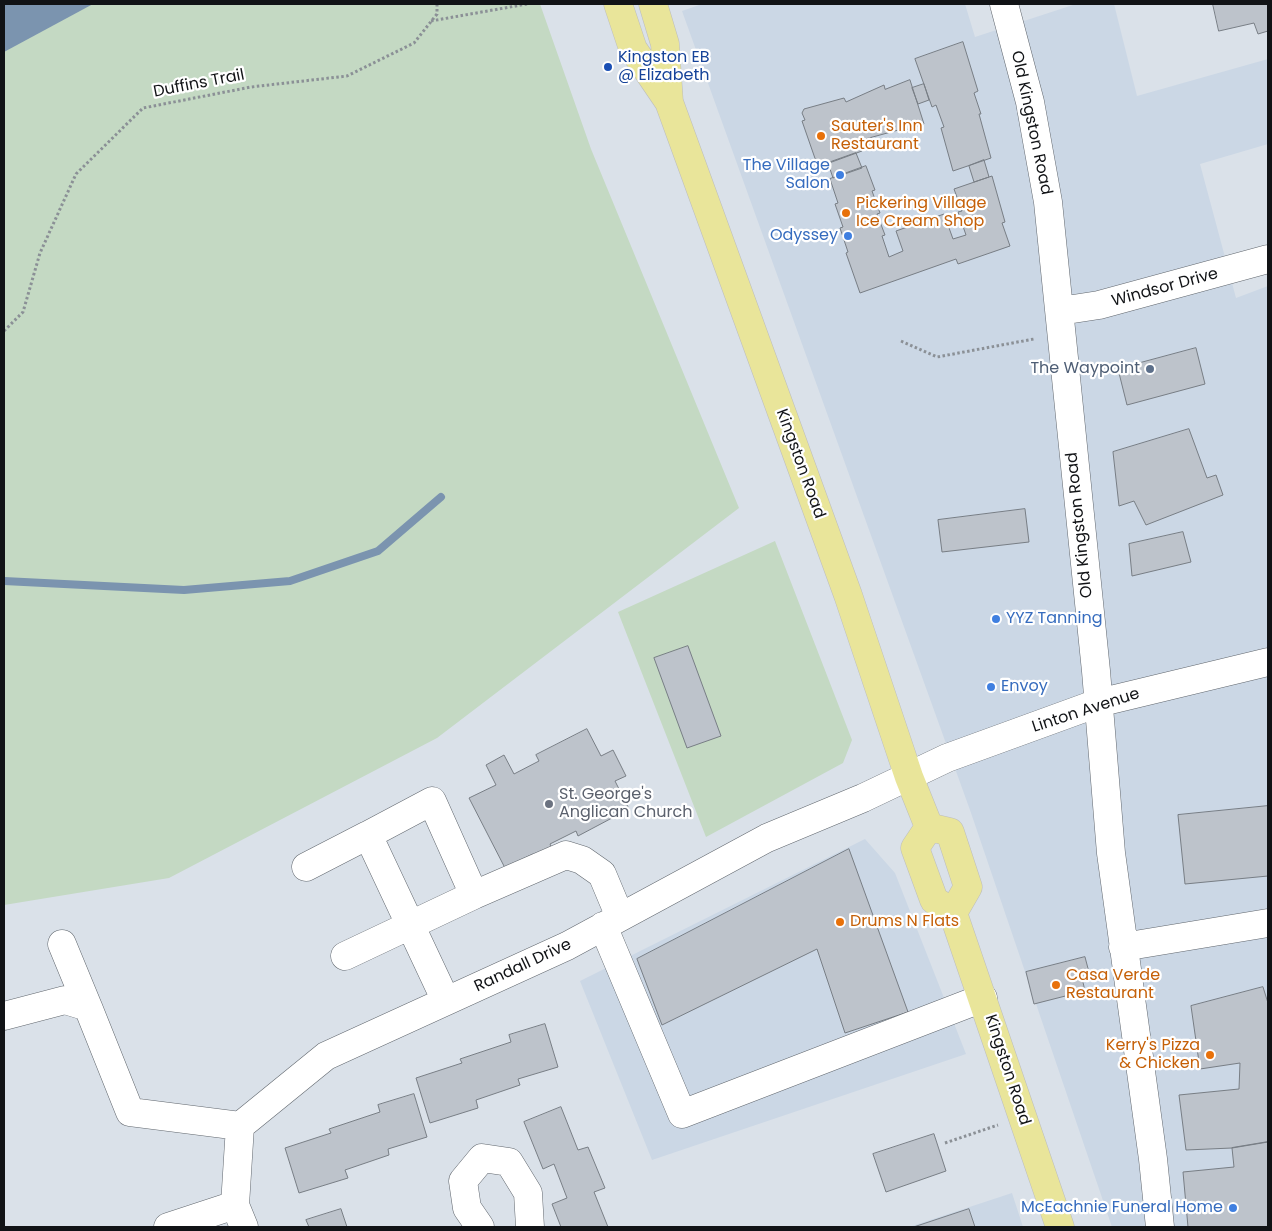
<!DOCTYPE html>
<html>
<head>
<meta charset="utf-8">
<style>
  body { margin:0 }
  #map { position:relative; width:1272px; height:1231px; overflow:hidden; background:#dae1e9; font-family:Poppins,sans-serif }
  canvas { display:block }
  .frame { position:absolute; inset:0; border:5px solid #111316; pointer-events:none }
</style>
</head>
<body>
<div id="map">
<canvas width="1272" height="1231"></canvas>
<div class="frame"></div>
</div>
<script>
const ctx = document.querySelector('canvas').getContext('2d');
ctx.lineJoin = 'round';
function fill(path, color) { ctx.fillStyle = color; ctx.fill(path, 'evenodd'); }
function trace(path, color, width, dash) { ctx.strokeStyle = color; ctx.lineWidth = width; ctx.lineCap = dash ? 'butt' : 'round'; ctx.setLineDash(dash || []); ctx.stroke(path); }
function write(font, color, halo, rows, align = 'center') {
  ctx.font = font + ' Poppins,sans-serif'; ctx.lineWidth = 4.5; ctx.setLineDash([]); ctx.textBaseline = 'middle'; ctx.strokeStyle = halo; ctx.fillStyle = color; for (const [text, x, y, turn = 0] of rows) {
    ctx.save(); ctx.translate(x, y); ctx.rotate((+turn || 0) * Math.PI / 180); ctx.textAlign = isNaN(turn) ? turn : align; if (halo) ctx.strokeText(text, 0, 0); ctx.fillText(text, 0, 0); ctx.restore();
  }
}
fill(new Path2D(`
  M702,4H965L975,37L1076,4H1114L1137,96L1268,59V144L1200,164L1236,298L1268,286V1227H1112L970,810L682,11Z
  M865,839L895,873L966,1054L652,1160L580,981Z
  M1012,1193L1023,1227H909Z`), '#cbd7e5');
fill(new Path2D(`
  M4,4H540L591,149L739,508L437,738L169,878L4,905Z
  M775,541L852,740L843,763L706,837L618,612Z`), '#c4d9c3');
fill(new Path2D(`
  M4,4H93L4,52Z`), '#7b94af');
trace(new Path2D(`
  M4,581L184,590L290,581L378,551L441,497`), '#7b94af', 8);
const building = new Path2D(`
  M1213,4H1268V31L1258,34L1254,23L1219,31Z
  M963,42L978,91L974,93L981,114H979L991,158L953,171L941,128L944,127L936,105L932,107L915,59Z
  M910,80L924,124L902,131V129L858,141L862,151L818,167L802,121L805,120L802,113L804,109L844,98L846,102L884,85L885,89Z
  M924,84L929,100L918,104L912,88Z
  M856,153L862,168L833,178L828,163Z
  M984,160L989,177L974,182L969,166Z
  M866,166L875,190L872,191L880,213L877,214L885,235L882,236L889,257L903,251L896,231L944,214L953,239L966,235L958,212L962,211L954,189L992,176L1005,222L1002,223L1010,246L958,264L956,259L860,293L846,253L848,252L840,228L843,227L835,204L838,203L830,179Z
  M1196,348L1205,384L1127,405L1118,369Z
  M1189,429L1207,478L1216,475L1223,495L1146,525L1134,501L1119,506L1113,452Z
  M1025,509L1029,542L942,552L938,520Z
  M1183,532L1191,562L1132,576L1129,544Z
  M688,646L721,736L687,748L654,658Z
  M587,729L601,756L613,750L626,776L615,781L629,809L578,836L576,831L550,844L553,851L536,859L533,854L505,868L469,798L496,785L486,765L504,755L514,774L539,761L536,755Z
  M1268,806V876L1185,884L1178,815Z
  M849,849L908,1012L845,1033L817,949L662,1025L637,959Z
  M1085,957L1090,976L1082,978L1085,991L1034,1004L1026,972Z
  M1263,987L1268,1003V1142L1232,1148L1186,1150L1179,1095L1239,1089L1240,1063L1200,1069L1191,1006Z
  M545,1024L558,1067L518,1079L520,1085L476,1100L478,1108L430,1123L416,1078L462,1063L460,1059L511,1042L509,1035Z
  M414,1094L427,1137L388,1149L389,1155L345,1170L348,1178L299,1193L285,1148L331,1133L329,1129L380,1112L378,1105Z
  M561,1107L578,1150L588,1147L605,1188L594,1192L608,1227H561L552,1204L567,1198L554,1164L543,1169L524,1122Z
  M934,1134L946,1171L886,1192L873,1154Z
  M1268,1142V1227H1188L1183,1172L1234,1167L1232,1148Z
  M341,1209L347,1227H309L306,1220Z
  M969,1209L975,1227H914Z`);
fill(building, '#bdc3cb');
trace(building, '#787e85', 1);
const minor = new Path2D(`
  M1004,4L1030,102L1048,202L1096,671L1111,853L1153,1159L1160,1227
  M1060,311L1099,305L1268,259
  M306,867L368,835
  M603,926L682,1114L983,998
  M62,944L88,1007
  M1123,947L1268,923
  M345,956L474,895
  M446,1001L368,835L432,801L474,895L566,855L582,860L602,874L620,917
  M4,1016L65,1000L88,1007L130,1112L240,1126
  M168,1227L235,1205
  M244,1227L235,1205L240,1126L326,1056L567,946L767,838L863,798L947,758L1098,703L1268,662
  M480,1227L467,1208L463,1181L482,1158L509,1162L528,1193L530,1227`);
const major = new Path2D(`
  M618,4L633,49L669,102L848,595L909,777L929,827
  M653,4L665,44L669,102
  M929,827L950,832L968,887L953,913
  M929,827L915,848L934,900L953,913
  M953,913L1060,1227`);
trace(minor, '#61676e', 29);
trace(major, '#bcbdbe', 29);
trace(new Path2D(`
  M431,21L527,4
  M4,331L23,312L40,253L76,174L143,108L251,87L347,76L414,43L437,14V4
  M901,341L937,357L1034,339
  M945,1143L998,1125`), '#8b9096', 3, [2.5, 2.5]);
trace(minor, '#fff', 28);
trace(major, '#e9e59a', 28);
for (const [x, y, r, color] of [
  [608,67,5,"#1a4fb4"],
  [821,136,5,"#e8710a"],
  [840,175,5,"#3f7fe0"],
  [846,213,5,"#e8710a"],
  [848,236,5,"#3f7fe0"],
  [1150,369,5,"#5c6f8a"],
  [996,619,5,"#3f7fe0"],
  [991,687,5,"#3f7fe0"],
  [549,804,5,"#6b7280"],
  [840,922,5,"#e8710a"],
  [1056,985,5,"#e8710a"],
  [1210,1055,5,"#e8710a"],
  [1233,1208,5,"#3f7fe0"]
]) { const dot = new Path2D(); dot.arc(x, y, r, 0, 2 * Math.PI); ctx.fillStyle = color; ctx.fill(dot); trace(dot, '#fff', 2); }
write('16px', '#164399', '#fff', [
  ["Kingston EB",618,58],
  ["@ Elizabeth",618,76]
], 'left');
write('16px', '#111316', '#fff', [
  ["Duffins Trail",199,84,-11],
  ["Old Kingston Road",1031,123,78],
  ["Windsor Drive",1165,288,-15],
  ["Kingston Road",800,464,70],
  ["Old Kingston Road",1080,525,-96],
  ["Linton Avenue",1086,711,-18],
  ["Randall Drive",523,966,-25],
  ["Kingston Road",1007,1070,72]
]);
write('16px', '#c56008', '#fff', [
  ["Sauter's Inn",831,127],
  ["Restaurant",831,145],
  ["Pickering Village",856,204],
  ["Ice Cream Shop",856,222],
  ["Drums N Flats",850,922],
  ["Casa Verde",1066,976],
  ["Restaurant",1066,994],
  ["Kerry's Pizza",1200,1046,"right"],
  ["& Chicken",1200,1064,"right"]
], 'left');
write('16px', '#366cbe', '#fff', [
  ["The Village",830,166],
  ["Salon",830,184],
  ["Odyssey",838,236],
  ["YYZ Tanning",1006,619,"left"],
  ["Envoy",1001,687,"left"],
  ["McEachnie Funeral Home",1223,1208]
], 'right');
write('16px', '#4e5e75', '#fff', [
  ["The Waypoint",1140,369]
], 'right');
write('16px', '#5b616d', '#fff', [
  ["St. George's",559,795],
  ["Anglican Church",559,813]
], 'left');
</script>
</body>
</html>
